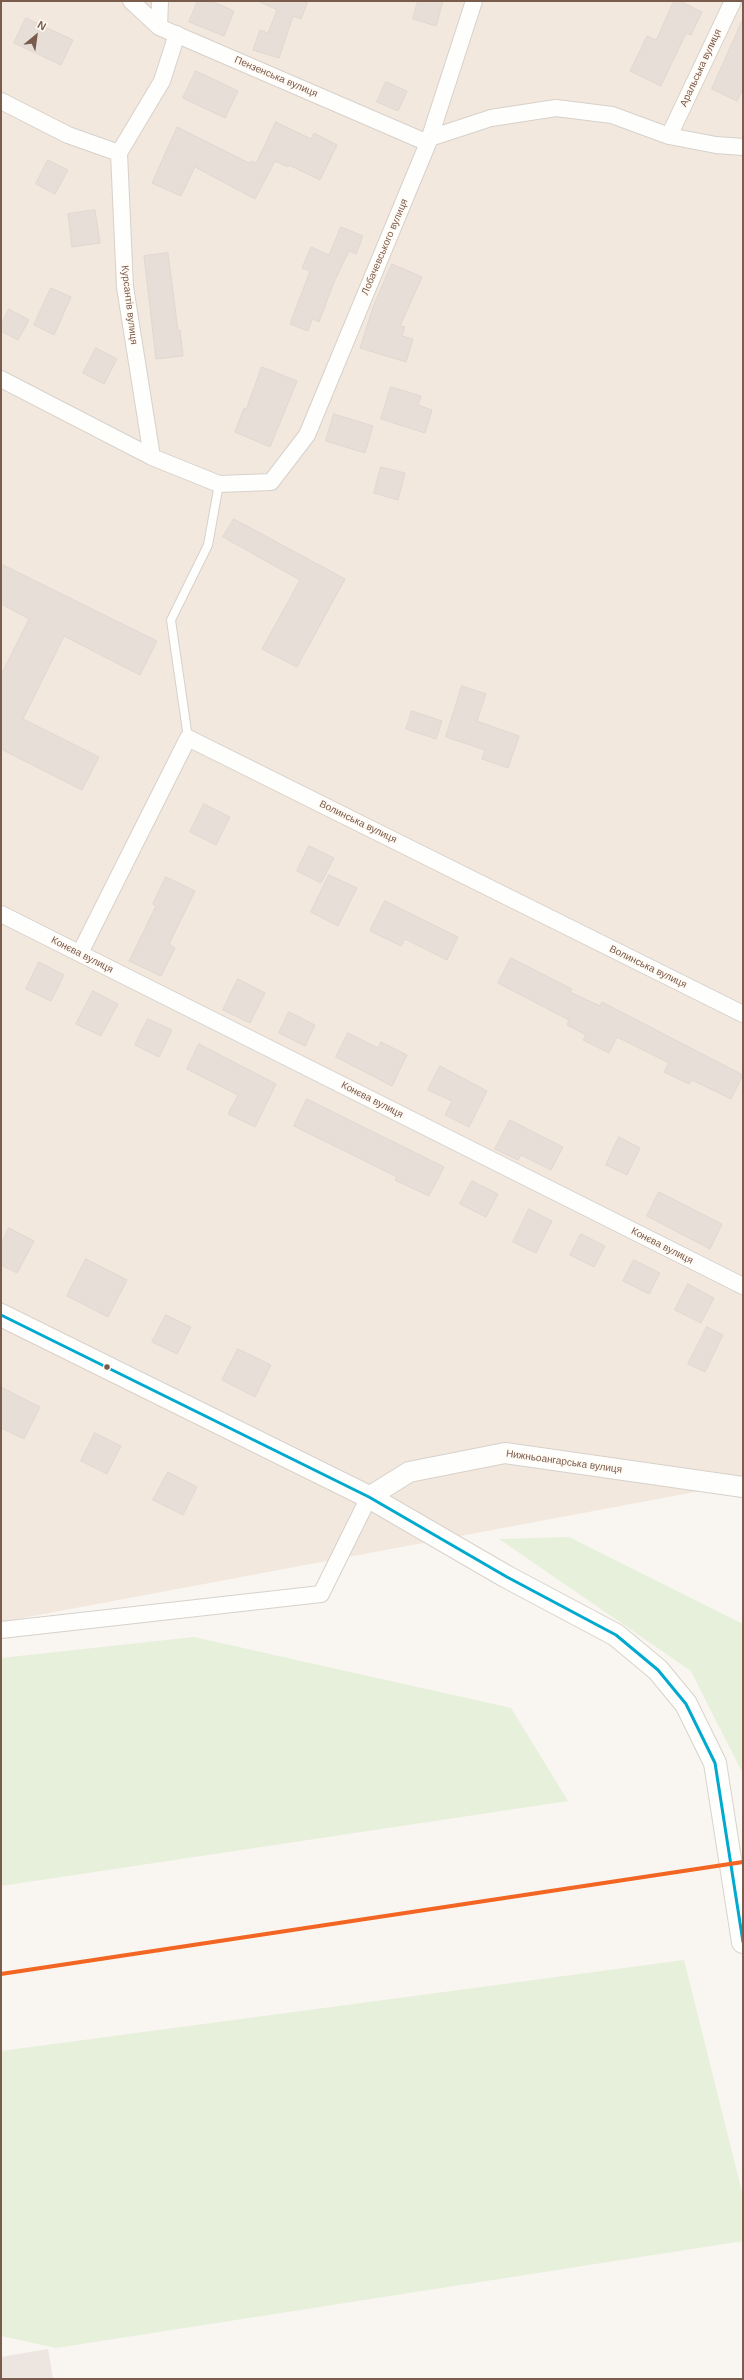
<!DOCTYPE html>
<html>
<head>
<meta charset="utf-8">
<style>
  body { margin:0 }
  #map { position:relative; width:744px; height:2380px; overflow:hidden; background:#f9f5f0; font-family:Arial,sans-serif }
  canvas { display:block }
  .frame { position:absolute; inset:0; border:2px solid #7a5c4d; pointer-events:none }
  .north { position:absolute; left:16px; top:16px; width:40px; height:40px; -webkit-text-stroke:3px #fffaf3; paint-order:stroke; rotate:29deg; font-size:11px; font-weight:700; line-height:16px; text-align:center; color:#7a5c4d }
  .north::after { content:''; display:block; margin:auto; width:14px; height:18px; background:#7a5c4d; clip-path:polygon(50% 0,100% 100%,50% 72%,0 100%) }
</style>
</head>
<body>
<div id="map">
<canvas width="744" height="2380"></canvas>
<div class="frame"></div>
<div class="north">N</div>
</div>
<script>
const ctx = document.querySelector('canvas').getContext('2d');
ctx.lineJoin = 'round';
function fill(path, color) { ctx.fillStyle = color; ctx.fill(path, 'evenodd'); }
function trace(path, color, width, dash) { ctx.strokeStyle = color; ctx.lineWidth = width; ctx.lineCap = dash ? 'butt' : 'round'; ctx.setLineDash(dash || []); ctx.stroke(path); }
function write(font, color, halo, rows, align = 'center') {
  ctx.font = font + ' Arial,sans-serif'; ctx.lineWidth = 3; ctx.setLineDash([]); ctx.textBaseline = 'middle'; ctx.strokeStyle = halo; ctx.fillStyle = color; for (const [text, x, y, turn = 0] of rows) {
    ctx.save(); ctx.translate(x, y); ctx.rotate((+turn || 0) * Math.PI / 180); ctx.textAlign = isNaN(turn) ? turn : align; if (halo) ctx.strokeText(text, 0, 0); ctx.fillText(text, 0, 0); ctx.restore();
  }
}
fill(new Path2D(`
  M1,1H743V1483L1,1622Z`), '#f2e8de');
fill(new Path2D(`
  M48,2349L53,2379H1V2357Z`), '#ede5e0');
fill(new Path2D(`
  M569,1537L743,1624V1774L691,1671L499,1539Z
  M194,1637L511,1708L568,1801L1,1886V1658Z
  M684,1960L743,2196V2241L56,2348L1,2336V2051Z`), '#e7f0db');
const building = new Path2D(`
  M198,1H211L234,11L224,36L189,22Z
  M258,1H308L301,19L293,16L279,58L253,50L260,30L268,33L277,10Z
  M418,1H443L436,26L413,19Z
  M674,1H680L702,12L691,35L686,33L661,86L630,71L647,36L656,40Z
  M26,18L73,40L61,65L14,43Z
  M743,19V89L737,101L712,89Z
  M196,71L238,91L225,118L183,98Z
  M386,82L407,91L398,111L377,102Z
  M276,122L311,139L314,133L337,145L320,180L289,165L288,167L275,161L255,199L195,167L181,196L152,183L177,127L249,163L251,161L256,163Z
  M48,160L68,170L55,194L36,184Z
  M95,210L100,243L72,247L68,214Z
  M341,227L363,236L356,254L349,251L334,282L319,322L312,319L308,331L290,324L310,271L302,268L311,247L329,255Z
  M168,253L178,331L180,330L183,356L156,359L144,256Z
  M392,264L422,277L400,326L405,327L402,336L413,339L406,362L360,348L373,307Z
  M51,288L71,297L54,335L34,325Z
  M9,309L29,320L18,340L1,331V325Z
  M96,348L117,359L104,384L83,373Z
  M262,367L297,381L270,447L235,432L244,408L246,409Z
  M391,387L421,396L418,405L432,410L425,433L381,419Z
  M334,414L373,426L365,453L326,441Z
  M381,467L405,473L398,500L374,493Z
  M234,519L345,579L297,667L262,649L300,580L223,537Z
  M1,564L157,641L140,675L64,636L23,719L99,757L82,790L1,749V675L29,619L1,604Z
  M462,686L486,694L477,721L519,736L508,768L482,759L485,750L446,737Z
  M412,711L442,721L436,739L406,729Z
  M204,804L230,817L216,845L190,832Z
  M309,846L334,858L321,883L297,871Z
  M329,875L357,888L338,926L311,912Z
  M166,877L195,891L169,944L175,948L161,976L129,961L156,906L153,904Z
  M385,901L458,937L447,960L405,939L401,946L370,931Z
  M511,958L572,989L570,992L600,1006L602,1002L743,1075L731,1099L692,1080L689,1084L664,1072L669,1063L617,1037L609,1053L583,1040L586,1035L567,1025L569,1020L498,983Z
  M39,962L64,975L51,1001L26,989Z
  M238,979L265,993L250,1023L223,1010Z
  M93,991L118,1004L101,1036L76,1024Z
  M289,1012L315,1025L305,1046L279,1033Z
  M148,1019L172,1030L159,1057L135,1045Z
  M348,1033L378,1048L381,1042L407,1055L392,1086L336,1057Z
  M199,1044L276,1084L255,1127L228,1114L238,1095L187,1069Z
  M440,1066L487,1091L469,1127L445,1115L452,1101L428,1090Z
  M307,1099L444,1167L429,1196L395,1180L397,1177L294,1126Z
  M510,1120L563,1147L551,1170L521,1155L518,1160L495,1149Z
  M619,1137L640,1148L627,1175L606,1165Z
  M472,1181L498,1194L486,1217L460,1204Z
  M659,1192L722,1224L710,1249L647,1216Z
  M529,1209L552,1221L536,1253L513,1242Z
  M9,1228L34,1241L17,1273L1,1265V1244Z
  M581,1234L605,1246L594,1267L570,1255Z
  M86,1259L127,1280L108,1317L67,1296Z
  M634,1260L660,1273L649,1294L623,1281Z
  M688,1284L714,1298L701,1323L675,1310Z
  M166,1315L191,1327L177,1354L152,1342Z
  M707,1327L723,1335L705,1372L688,1364Z
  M238,1349L271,1365L255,1397L222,1380Z
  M1,1387L40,1407L24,1439L1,1428Z
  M95,1433L121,1446L107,1474L81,1461Z
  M168,1472L197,1487L183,1515L153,1500Z`);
fill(building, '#e6ded7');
trace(building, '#e2d8d2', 1);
const service = new Path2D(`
  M188,738L171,620L208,545L219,484`);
const minor = new Path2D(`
  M131,1L159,27L428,143
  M159,27L160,1
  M1,101L68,135L119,153
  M669,136L733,1
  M430,138L491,118L556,108L612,115L669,136L716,145L743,147
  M1,379L152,457L219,484L271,482L307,435L428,143L474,1
  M152,457L125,287L119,153L162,81L177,34
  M1,914L743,1286
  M80,953L188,738L743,1014
  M1,1630L321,1594L369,1497`);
const tertiary = new Path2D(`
  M369,1497L409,1472L505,1453L743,1487`);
const secondary = new Path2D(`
  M1,1315L369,1497L507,1577L616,1635L658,1670L686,1704L715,1763L743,1942`);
trace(service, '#d7d1cb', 10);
trace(minor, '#d7d1cb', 18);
trace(tertiary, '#d7d1cb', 22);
trace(secondary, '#d9d2cb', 24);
trace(service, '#fefefd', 8);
trace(minor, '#fefefd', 16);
trace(tertiary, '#fefefd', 20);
trace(secondary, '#fefefd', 22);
trace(new Path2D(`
  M1,1315L369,1497L507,1577L616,1635L658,1670L686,1704L715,1763L743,1942`), '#00a9ce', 3);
trace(new Path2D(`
  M1,1974L743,1862`), '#f26522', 4);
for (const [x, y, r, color] of [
  [107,1367,3.5,"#7a5c4d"]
]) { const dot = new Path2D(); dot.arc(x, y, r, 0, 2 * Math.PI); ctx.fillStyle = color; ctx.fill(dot); trace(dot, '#fffaf3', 1.5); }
write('10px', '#7a5c4d', '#fffaf3', [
  ["Аральська вулиця",701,68,-65],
  ["Пензенська вулиця",276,77,23],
  ["Лобачевського вулиця",385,247,-67],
  ["Курсантів вулиця",129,305,83],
  ["Волинська вулиця",358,822,26],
  ["Конєва вулиця",82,955,27],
  ["Волинська вулиця",648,967,26],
  ["Конєва вулиця",372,1100,27],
  ["Конєва вулиця",662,1246,27],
  ["Нижньоангарська вулиця",564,1462,8]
]);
</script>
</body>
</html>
